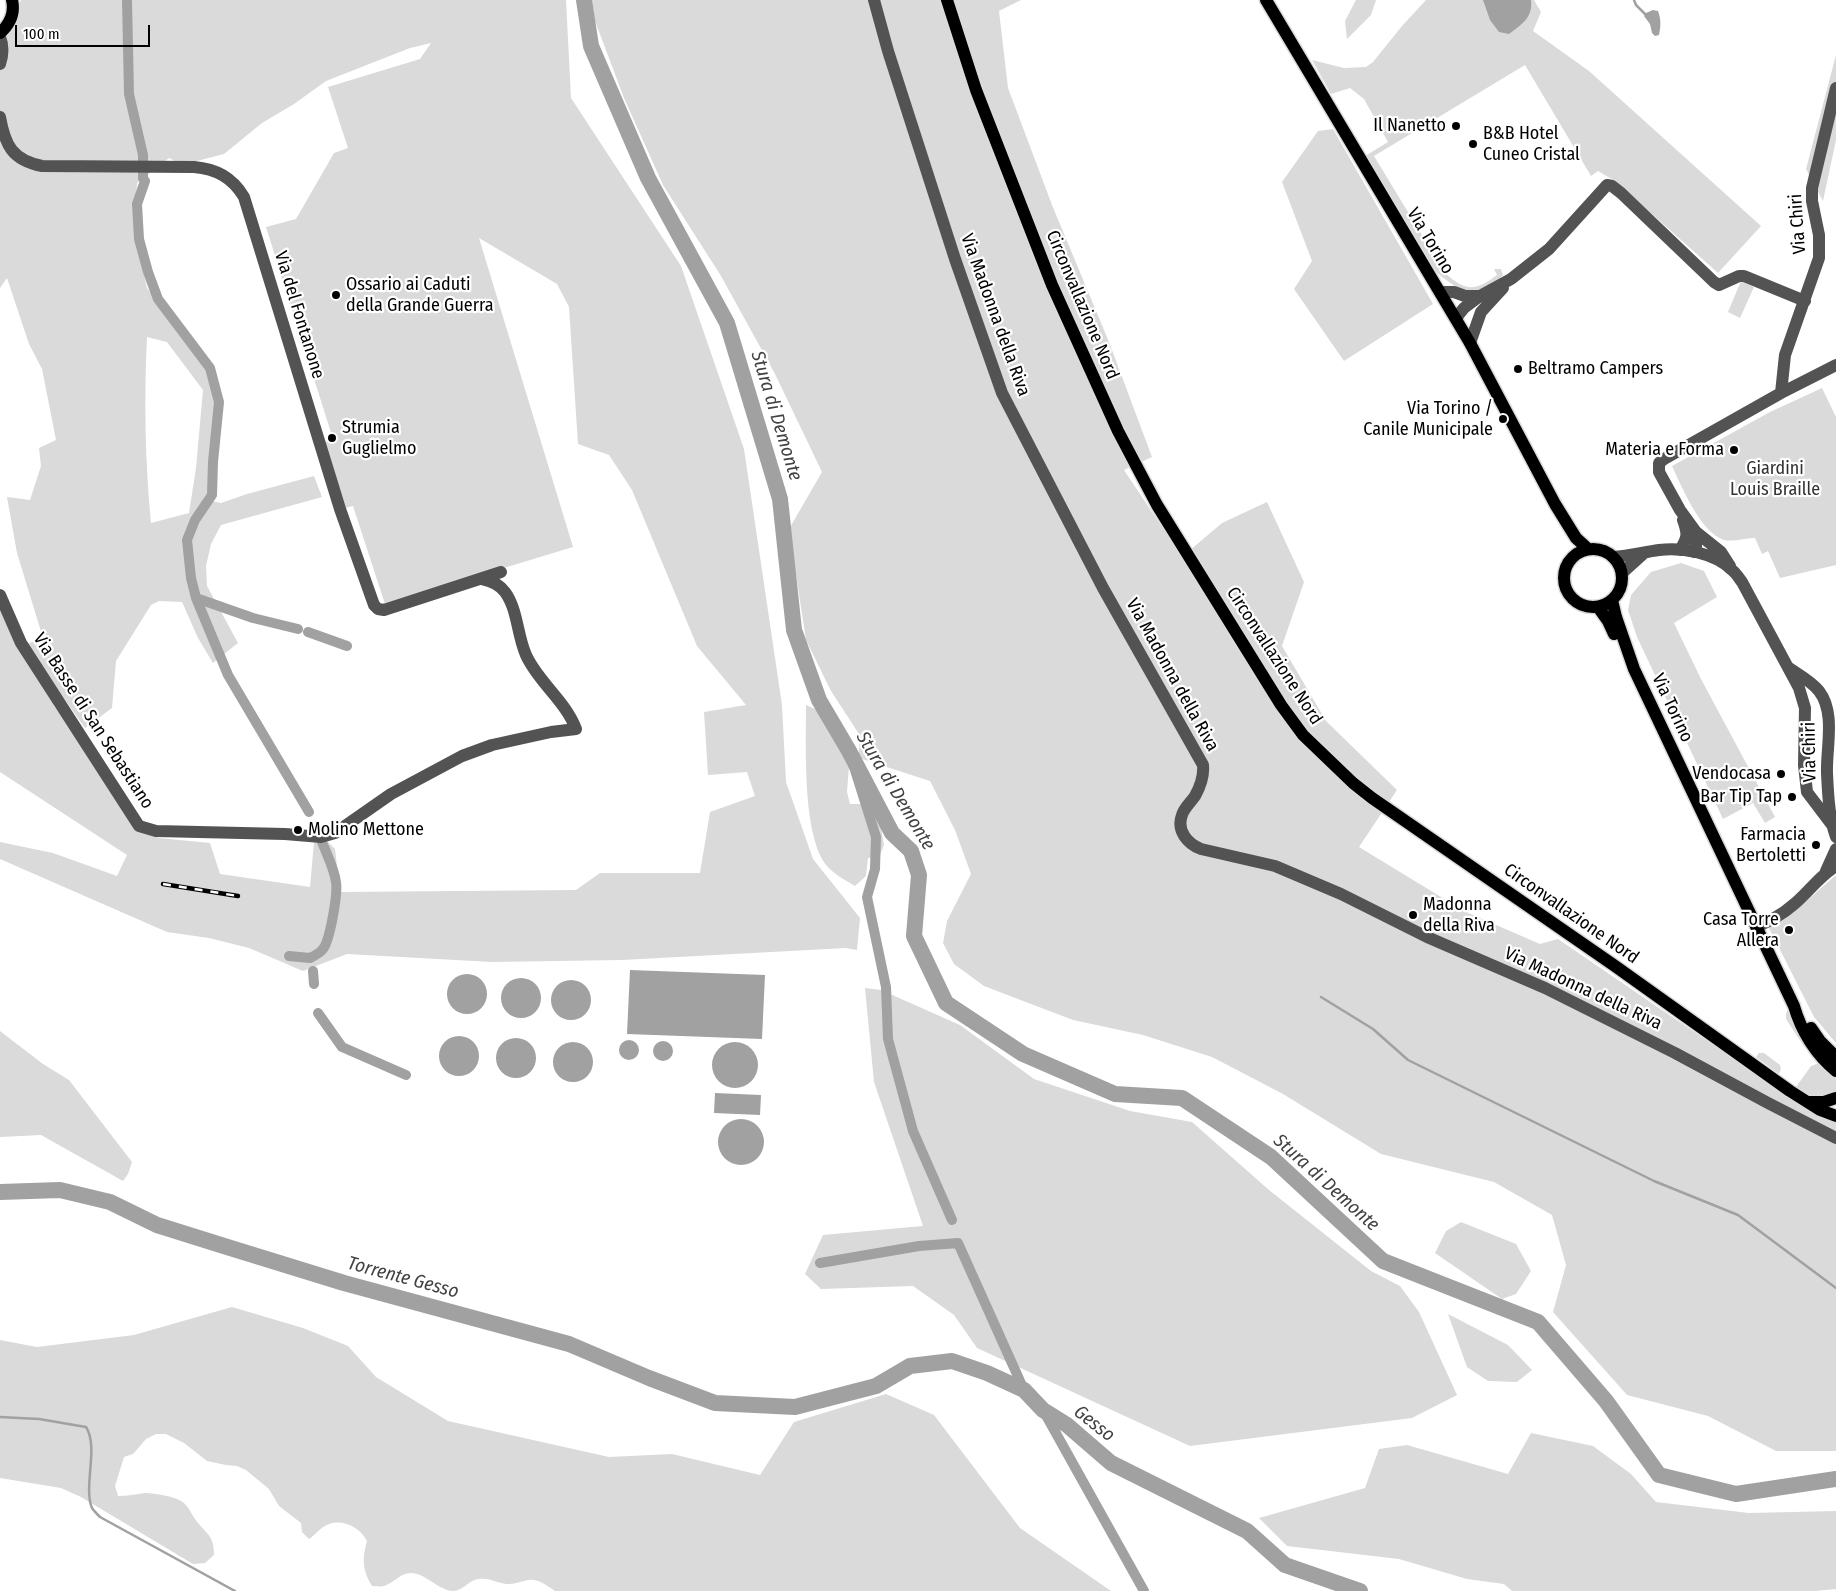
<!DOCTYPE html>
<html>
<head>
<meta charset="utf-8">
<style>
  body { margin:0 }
  #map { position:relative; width:1836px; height:1591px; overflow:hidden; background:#fff; font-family:"Fira Sans Condensed",sans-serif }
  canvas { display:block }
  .scale { position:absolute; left:15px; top:25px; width:135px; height:22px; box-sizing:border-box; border:2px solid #000; border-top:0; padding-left:6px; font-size:15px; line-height:18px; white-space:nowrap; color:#000; -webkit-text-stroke:4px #fff; paint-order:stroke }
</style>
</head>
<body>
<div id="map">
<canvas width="1836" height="1591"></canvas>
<div class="scale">100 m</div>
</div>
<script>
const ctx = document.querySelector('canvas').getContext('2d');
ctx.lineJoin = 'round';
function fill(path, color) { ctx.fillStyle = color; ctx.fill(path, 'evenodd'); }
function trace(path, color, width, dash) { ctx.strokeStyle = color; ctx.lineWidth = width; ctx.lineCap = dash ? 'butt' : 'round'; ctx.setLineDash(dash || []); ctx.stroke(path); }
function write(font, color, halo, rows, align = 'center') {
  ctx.font = font + ' "Fira Sans Condensed",sans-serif'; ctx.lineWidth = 4.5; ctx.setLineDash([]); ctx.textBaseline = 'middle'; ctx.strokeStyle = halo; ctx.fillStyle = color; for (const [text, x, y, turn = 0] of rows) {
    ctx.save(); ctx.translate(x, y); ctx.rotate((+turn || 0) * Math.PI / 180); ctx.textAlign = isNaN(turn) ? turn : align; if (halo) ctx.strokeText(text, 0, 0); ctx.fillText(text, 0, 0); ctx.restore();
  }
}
fill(new Path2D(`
  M21,0H566L571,98L681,266L744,449L782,705L786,782L813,859L860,918L857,950L846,948L622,960L492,962L347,954L303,971L249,948L209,938L167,932L0,859V842L53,853L117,876L127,855L0,772V605L18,647L43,638L17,553L7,497L30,500L41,466L39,448L56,440L42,369L29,344L7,278L0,288V42L8,33ZM431,43L420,59L328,87L348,148L334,153L296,219L266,227L333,439L325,442L345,508L353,506L385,604L573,547L479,238L557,284L569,307L578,444L609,455L632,490L697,646L746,705L704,712L708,775L747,772L755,796L710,812L700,873H600L576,890L340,892L335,849L327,841L314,842L310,887L220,874L210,843L159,838L136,828L75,733L54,706L63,697L85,728L112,708L116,661L151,605L159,601L182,602L198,638L213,663L238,643L207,586L206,566L211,544L221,525L322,497L314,476L247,494L221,503L207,500L218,401L210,370L147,288L134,233L137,183L169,158L177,162H193L224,154L262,123L294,104L326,81L410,48ZM147,337L167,342L203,390L196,468L189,513L151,523C145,460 144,400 147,337Z
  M592,0H1021L999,11L1008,88L1052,205L1109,342L1152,457L1124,470L1182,557L1222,523L1267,502L1304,582L1282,646L1326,721L1397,790L1359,847L1464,911L1540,944L1558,939L1722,1051L1812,1111L1836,1121V1451H1776L1708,1416L1627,1395L1553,1312L1566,1265L1552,1215L1494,1182L1381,1154L1283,1094L1212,1057L1143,1035L1073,1020L984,986L954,964L943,943L947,921L971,874L955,830L930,781L859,758V734L831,691L806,640L789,529L822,472L775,374L721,276L663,185L624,98L595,21Z
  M1356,0H1376L1371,15L1347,39L1345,21Z
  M1426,0H1534L1541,12L1533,31L1589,71L1761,226L1718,273L1615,181L1598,171L1591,176L1525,65L1374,156L1445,273C1466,292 1476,291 1497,275L1494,269H1501L1503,275C1478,301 1458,292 1434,270L1365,156L1388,142L1364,99L1350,88L1331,94L1312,60L1344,68L1366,67L1373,62L1402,26Z
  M1836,55V140L1823,201L1806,169Z
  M1333,129L1433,304L1344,361L1294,289L1312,261L1282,182L1318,131Z
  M1741,281L1754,287L1740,318L1728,312Z
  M1822,388L1836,417V565L1780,578L1768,551L1762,554L1755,538C1746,538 1733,542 1724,540C1700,532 1682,487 1672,466L1770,412Z
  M1681,563L1704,571L1717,597L1674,623L1701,679L1775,817L1765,823L1753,803L1723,819L1637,637L1628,610L1631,595L1651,572Z
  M806,705L815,709L823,718L831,729L834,740L849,767L847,792L850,804H861L880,822L884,845L879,857L868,858L866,876L855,886C845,880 835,875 827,866C802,837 806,744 806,705Z
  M1836,875V1043L1814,1017L1768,926L1789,916Z
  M865,988L881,990L960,1025L1034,1079L1130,1111L1192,1122L1269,1190L1371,1271L1400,1286L1419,1312L1457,1395L1412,1418L1190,1446L977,1348L954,1315L913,1286L821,1289L805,1274L823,1235L923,1226L874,1082Z
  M1788,1009L1809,1046L1806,1047L1803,1045L1786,1019V1014Z
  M0,1031L43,1064L69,1080L132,1162L128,1174L123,1181L41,1135L0,1137Z
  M1759,1053H1764L1780,1065L1781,1069L1779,1074L1756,1057Z
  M1822,1062L1836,1076V1092L1815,1098L1796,1087L1811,1066Z
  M1461,1222L1516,1244L1531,1271L1516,1294L1502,1299L1435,1253L1446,1231Z
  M232,1307L303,1328L348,1346L376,1377L448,1421L609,1457L672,1454L760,1475L794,1422L886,1394L934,1415L1020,1528L1111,1591H555C544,1584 537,1577 524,1581C519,1582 513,1584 509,1584C499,1584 489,1577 479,1579C468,1580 464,1591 452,1591C437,1589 425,1573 411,1573C400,1573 394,1583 384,1586C381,1587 376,1586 372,1586C362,1570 362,1558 367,1541C360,1527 340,1517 325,1526C319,1529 315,1535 309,1539L302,1532L301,1523L279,1506L269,1489L246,1470L237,1466L226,1465L207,1461L184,1443L166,1434H156L146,1439L133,1454L124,1457L115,1486L118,1496C128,1496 136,1494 145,1493C155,1493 179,1497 185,1504C190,1509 193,1517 198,1523C209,1536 214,1537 214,1555L205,1563L193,1564L81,1497L61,1488L0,1478V1340L37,1347L134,1335Z
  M1448,1314L1508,1345L1532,1370L1517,1382L1488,1381L1467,1367Z
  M1531,1433L1593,1446L1631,1474L1656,1502L1749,1513L1836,1511V1589L1815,1591H1512L1504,1584L1467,1579L1399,1559L1287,1546L1259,1518L1365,1488L1379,1449L1407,1445L1508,1474Z`), '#dadada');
fill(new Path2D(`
  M1483,0H1531C1533,18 1522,24 1509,34L1499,32L1490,20Z
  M1653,10L1658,11C1661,19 1661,26 1659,35L1655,36L1652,33L1650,24L1644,16L1646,13Z
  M630,970L765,975L762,1039L627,1034Z
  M447 994a20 20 0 1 1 40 0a20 20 0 1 1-40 0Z
  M501 998a20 20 0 1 1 40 0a20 20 0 1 1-40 0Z
  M551 1000a20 20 0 1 1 40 0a20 20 0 1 1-40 0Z
  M439 1056a20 20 0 1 1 40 0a20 20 0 1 1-40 0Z
  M496 1058a20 20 0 1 1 40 0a20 20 0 1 1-40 0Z
  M619 1050a10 10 0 1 1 20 0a10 10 0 1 1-20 0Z
  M653 1051a10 10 0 1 1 20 0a10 10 0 1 1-20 0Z
  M553 1062a20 20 0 1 1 40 0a20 20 0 1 1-40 0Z
  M712 1065a23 23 0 1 1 46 0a23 23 0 1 1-46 0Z
  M715,1093L761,1095L760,1115L714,1113Z
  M718 1142a23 23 0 1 1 46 0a23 23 0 1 1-46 0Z`), '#a1a1a1');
trace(new Path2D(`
  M1634,0L1636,5L1645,14
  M1321,997L1373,1029L1408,1060L1654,1181L1738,1215L1836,1288
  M0,1417L39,1419L86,1427C99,1447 83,1487 92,1508C94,1511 98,1515 100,1517L235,1591`), '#a1a1a1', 2.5);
trace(new Path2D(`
  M127,0L129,94L143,155V178L145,181L137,204L139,239L148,272L158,299L210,368L219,402L213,462L212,495L195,520L187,540L191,578L196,598L253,618L298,629
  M196,598L228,675L309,812
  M308,632L347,646
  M849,751L876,837L875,869L867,897L886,987L888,1039L913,1131L952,1220
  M289,956L310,958C314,956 320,953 323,949C330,940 338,894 336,882C334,868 327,855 322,842
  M313,971L314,984
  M318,1013L342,1047L406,1075
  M820,1263L919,1246L958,1243L1024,1390
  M1043,1410L1144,1591`), '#a1a1a1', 10);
trace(new Path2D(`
  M584,0L591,46L648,178L727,323L780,499L794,630L819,700L849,751L892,833L911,851L919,875L914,936L946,1003L1023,1054L1115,1094L1182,1098L1271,1157L1383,1261L1538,1322L1606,1401L1659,1475L1736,1494L1836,1479
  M0,1192L60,1190L110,1202L157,1225L224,1246L344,1283L569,1344L649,1378L715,1403L795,1407L876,1386L910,1366L952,1361L987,1373L1024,1390L1043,1410L1067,1425L1111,1463L1247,1531L1285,1565L1360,1591`), '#a1a1a1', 16);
const major = new Path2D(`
  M947,0L976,90L1052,285L1118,431L1157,505L1281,705L1303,735L1353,783L1372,798L1615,966L1790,1091L1820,1110L1836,1116
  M1266,0L1470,343L1555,504L1576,538L1588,549
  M0,33C10,24 15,13 12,0
  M1564 578a29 29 0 1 1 58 0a29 29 0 1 1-58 0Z
  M1612,600L1616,617L1634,669L1794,1006C1801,1031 1816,1055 1836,1071
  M1598,607L1608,621L1614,634
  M1811,1028L1820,1041L1836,1057
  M1809,1102H1824L1836,1098`);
trace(major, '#dbdbdb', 15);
trace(new Path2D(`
  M874,0L888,51L955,259L1002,393L1103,588L1203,765C1204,775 1200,787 1195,796C1191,802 1184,808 1182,815C1176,831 1188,844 1201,849L1275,866L1341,894L1427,937L1545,988L1675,1053L1768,1103L1836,1138
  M0,37C4,47 3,55 0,64
  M0,117C5,145 12,160 42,166L194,167C216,169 232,177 244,197L340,509L374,605L378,609L384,610L501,572
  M1440,292H1454L1465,296H1480L1511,279L1549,249L1607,185L1612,186L1621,193L1714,282L1719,285L1739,276H1744L1805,301
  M1456,318L1464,308L1480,296
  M1470,343L1481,312L1503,288
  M1781,393L1785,355L1819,258V235L1812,201V188L1836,88
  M1696,532L1721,552L1730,566
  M1680,550C1688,537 1688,534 1683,520
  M1694,552L1696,546V532L1680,510L1659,472V463L1664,459L1781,393L1836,365
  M1613,557C1629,556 1644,552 1659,550C1682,547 1715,553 1732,570C1736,573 1739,578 1742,582L1799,688L1805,708L1804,765L1807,792L1832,825
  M1622,573L1643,554
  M0,595L21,643L139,826L156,831L285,834L321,837L335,833L391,794L462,756L492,745L551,732L576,729C565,700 538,682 526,655C517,635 518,610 505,592C499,584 492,581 482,579
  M1789,668C1799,675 1811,681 1819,691C1836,713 1826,748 1827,773C1828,794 1829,818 1836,837
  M1826,871L1836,849
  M1756,927C1769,921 1782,915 1793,905C1808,893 1819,876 1836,866`), '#535353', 12);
trace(major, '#000', 12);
const rail = new Path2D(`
  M163,884L238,896`);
trace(rail, '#000', 4.5);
trace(rail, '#fff', 2.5, [8]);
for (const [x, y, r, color] of [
  [1456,126,5,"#000"],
  [1473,144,5,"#000"],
  [336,295,5,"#000"],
  [1518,369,5,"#000"],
  [1503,419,5,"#000"],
  [332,438,5,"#000"],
  [1734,450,5,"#000"],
  [1781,774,5,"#000"],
  [1792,797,5,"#000"],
  [298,830,5,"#000"],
  [1816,845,5,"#000"],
  [1413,915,5,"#000"],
  [1789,930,5,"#000"]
]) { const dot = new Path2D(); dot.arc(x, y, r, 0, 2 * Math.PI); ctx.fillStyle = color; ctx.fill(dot); trace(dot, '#fff', 2); }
write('18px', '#000', '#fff', [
  ["Il Nanetto",1446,126],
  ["B&B Hotel",1483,134,"left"],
  ["Cuneo Cristal",1483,155,"left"],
  ["Ossario ai Caduti",346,285,"left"],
  ["della Grande Guerra",346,306,"left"],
  ["Beltramo Campers",1528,369,"left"],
  ["Via Torino /",1493,409],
  ["Canile Municipale",1493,430],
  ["Strumia",342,428,"left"],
  ["Guglielmo",342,449,"left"],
  ["Materia e Forma",1724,450],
  ["Vendocasa",1771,774],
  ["Bar Tip Tap",1782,797],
  ["Molino Mettone",308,830,"left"],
  ["Farmacia",1806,835],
  ["Bertoletti",1806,856],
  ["Madonna",1423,905,"left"],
  ["della Riva",1423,926,"left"],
  ["Casa Torre",1779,920],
  ["Allera",1779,941]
], 'right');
write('18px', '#000', '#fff', [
  ["Via Chiri",1798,224,-94],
  ["Via Torino",1430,241,59],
  ["Circonvallazione Nord",1082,305,67],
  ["Via del Fontanone",299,315,73],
  ["Via Madonna della Riva",995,315,70],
  ["Circonvallazione Nord",1274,656,57],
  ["Via Madonna della Riva",1172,675,61],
  ["Via Torino",1672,708,65],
  ["Via Basse di San Sebastiano",93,721,57],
  ["Via Chiri",1810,752,-91],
  ["Circonvallazione Nord",1571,914,35],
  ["Via Madonna della Riva",1583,989,25]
]);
write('18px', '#313131', '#fff', [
  ["Giardini",1775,469],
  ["Louis Braille",1775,490]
]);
write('italic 19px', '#424242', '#fff', [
  ["Stura di Demonte",776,416,73],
  ["Stura di Demonte",895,791,59],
  ["Stura di Demonte",1326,1183,42],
  ["Torrente Gesso",403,1278,15],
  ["Gesso",1094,1424,38]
]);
</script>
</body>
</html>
